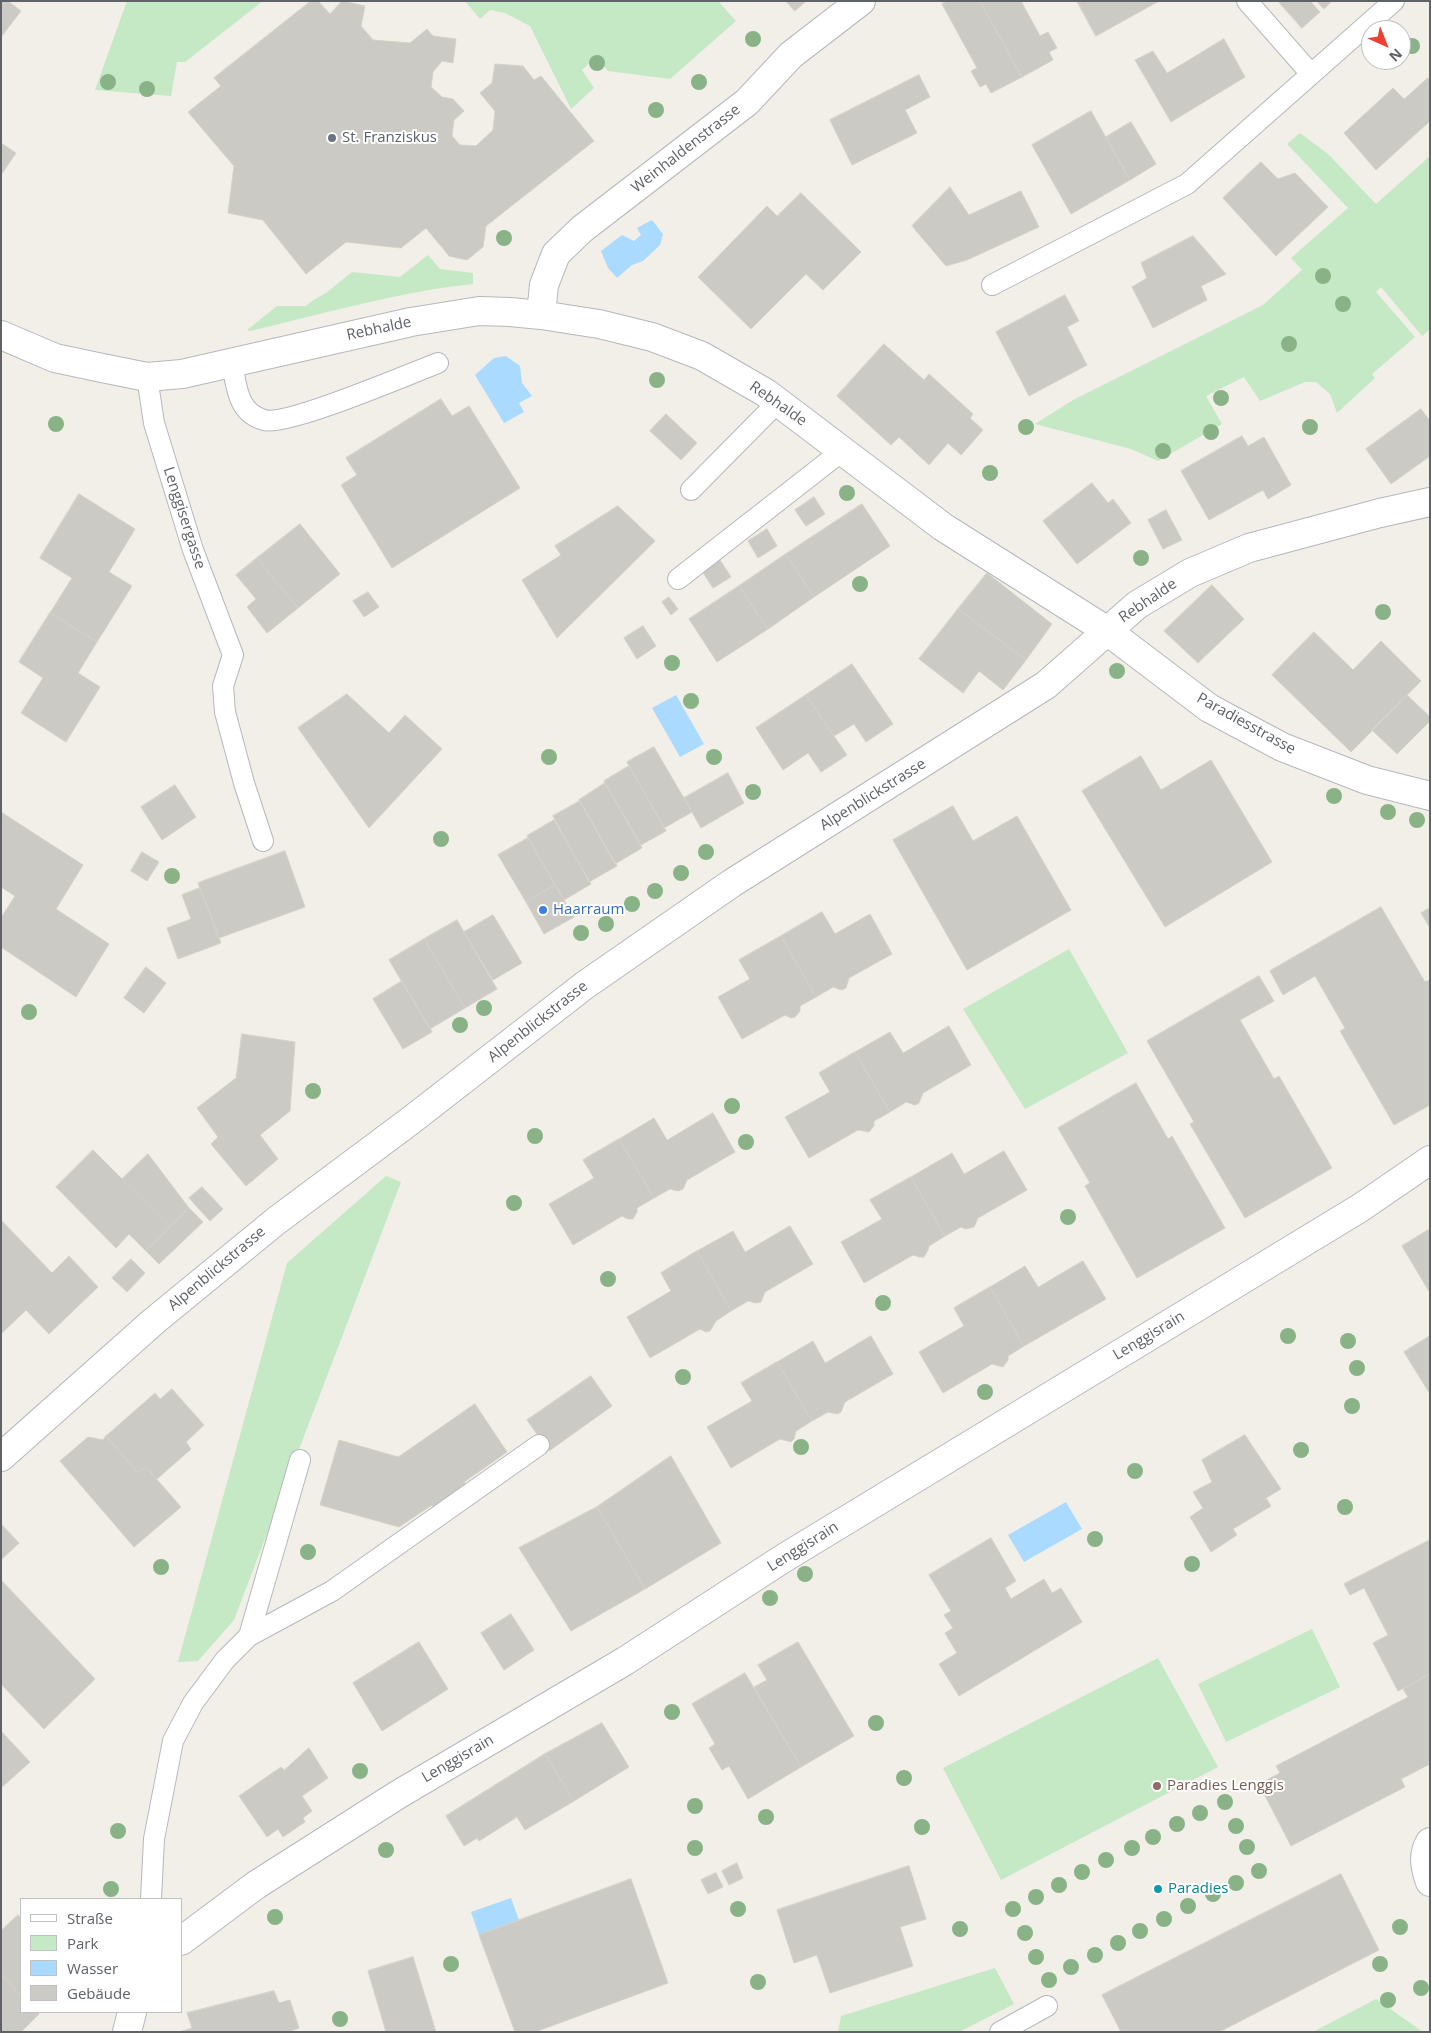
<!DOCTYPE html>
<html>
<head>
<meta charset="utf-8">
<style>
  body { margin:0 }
  #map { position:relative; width:1431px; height:2033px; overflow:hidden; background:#f1efe8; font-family:"Open Sans",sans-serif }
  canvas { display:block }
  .frame { position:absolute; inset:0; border:2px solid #5f6368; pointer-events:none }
  .legend { position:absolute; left:20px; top:1898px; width:162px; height:115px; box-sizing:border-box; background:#fff; border:1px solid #bfc1c3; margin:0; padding:6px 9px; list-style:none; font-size:15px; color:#5f6368 }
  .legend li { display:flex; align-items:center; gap:10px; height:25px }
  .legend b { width:25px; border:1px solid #bfc1c3 }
  .north { position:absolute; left:1361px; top:20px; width:50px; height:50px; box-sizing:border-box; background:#fff; border:1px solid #bfc1c3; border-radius:50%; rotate:136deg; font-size:14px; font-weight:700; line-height:20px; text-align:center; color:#5f6368 }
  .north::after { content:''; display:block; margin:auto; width:18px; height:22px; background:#ea4335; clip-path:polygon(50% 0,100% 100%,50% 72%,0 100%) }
</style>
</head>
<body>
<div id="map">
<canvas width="1431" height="2033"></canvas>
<div class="frame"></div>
<ul class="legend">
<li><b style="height:6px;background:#fff"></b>Straße</li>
<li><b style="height:14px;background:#c5e8c5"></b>Park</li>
<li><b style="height:14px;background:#aadaff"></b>Wasser</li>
<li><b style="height:14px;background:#cccac5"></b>Gebäude</li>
</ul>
<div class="north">N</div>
</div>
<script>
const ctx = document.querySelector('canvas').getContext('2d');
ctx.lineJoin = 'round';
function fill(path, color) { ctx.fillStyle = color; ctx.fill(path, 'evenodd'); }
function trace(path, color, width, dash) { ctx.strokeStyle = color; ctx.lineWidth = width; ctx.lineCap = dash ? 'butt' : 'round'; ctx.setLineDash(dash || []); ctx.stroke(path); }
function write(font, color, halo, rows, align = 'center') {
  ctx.font = font + ' "Open Sans",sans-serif'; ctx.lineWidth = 4; ctx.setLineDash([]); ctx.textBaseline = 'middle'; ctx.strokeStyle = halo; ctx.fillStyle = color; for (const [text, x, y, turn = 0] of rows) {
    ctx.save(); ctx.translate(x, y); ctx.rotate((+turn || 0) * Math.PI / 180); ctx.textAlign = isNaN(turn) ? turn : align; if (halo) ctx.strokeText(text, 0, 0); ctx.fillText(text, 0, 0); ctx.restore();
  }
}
fill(new Path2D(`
  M127,1H263L185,62H177L171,96L95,90Z
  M465,1H718L736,21L670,79L608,71L596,57L582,70L594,88L571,109L530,26L505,13L490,10L480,19Z
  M1300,133L1328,154L1376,204L1430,156V329L1422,336L1381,287L1376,292L1415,337L1372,374L1375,378L1337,413L1330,394L1316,382H1305L1260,401L1244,377L1206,396L1222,424L1158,461L1131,449L1035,424L1073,400L1263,305L1302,270L1291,258L1348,208L1287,144Z
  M428,255L440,269L473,273V284C397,292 323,314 250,331L247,330L277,306H306L315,299L326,293L352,272L400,277Z
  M1069,949L1128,1053L1025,1109L963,1009Z
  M386,1176L401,1182L234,1620L198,1661L178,1662L287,1263Z
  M1312,1629L1340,1687L1226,1742L1198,1684Z
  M1158,1658L1218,1767L1001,1880L943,1768Z
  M995,1968L1014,2004L959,2032H838L841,2016Z
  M1376,1999L1423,2032H1313Z`), '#c5e8c5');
fill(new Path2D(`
  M652,220L663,234L660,245L643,261L632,265L617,278L608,268L601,251L622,235L634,241L641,235L637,228Z
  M506,356L520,366L522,383L532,396L519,403L524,412L504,423L475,375L494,358Z
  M676,695L704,744L680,757L652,708Z
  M1066,1502L1082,1529L1024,1562L1008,1535Z
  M511,1898L519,1920L479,1935L471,1912Z`), '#aadaff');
const building = new Path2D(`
  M1,1H8L21,11L1,37Z
  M311,1H318L330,14L342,1L365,6L361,26L373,40L410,43L427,29L433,36L456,39L453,63L442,61L433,72L431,87L442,97L453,99L464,111L454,120L452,136L460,145L476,146L493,130L495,111L480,93L492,83L495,64L523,66L534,80L541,76L594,141L486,226L483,247L467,260L449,256L426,228L401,248L346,242L306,274L263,220L228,213L234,166L188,112L221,86L214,78Z
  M786,1H806L795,11Z
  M947,1H980L1022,77L991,93L986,84L980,87L971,71L977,68L942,4Z
  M980,1H1021L1040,36L1048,32L1057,48L1049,52L1053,60L1022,77Z
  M1077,1H1159L1096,36Z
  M1278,1H1310L1320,12L1302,28Z
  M1317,1H1332L1324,9Z
  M1224,39L1245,77L1171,122L1135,60L1153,51L1167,73Z
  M919,75L930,97L905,110L917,133L852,165L830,120Z
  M1428,78L1430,80V121L1376,170L1344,133L1393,88L1404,99Z
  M1091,111L1130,180L1071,214L1032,145Z
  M1131,122L1156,164L1130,180L1106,137Z
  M1,143L16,153L1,175Z
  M1261,162L1278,179L1295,173L1328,207L1276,256L1223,198Z
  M950,187L969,215L1021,191L1039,227L967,260L946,266L912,226Z
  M801,193L861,252L823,290L806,274L751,329L698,277L767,206L777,216Z
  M1193,236L1226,274L1201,286L1207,300L1153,328L1132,287L1147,278L1141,263Z
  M1065,295L1079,321L1067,327L1087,365L1029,396L996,332Z
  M884,344L924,380L929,374L973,414L970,418L983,430L961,455L948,443L929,465L899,437L891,445L837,396Z
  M441,399L452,416L469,406L520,488L392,568L341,485L357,475L346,458Z
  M1421,409L1430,421V456L1391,484L1366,449Z
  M666,414L697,443L681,460L650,431Z
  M1242,436L1248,446L1264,437L1291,485L1268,499L1263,490L1209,520L1181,471Z
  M1092,483L1108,503L1113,499L1131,523L1077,564L1043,521Z
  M79,494L135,529L109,572L132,586L97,642L50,613L72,578L40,558Z
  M814,497L825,514L806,526L795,510Z
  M862,504L890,546L814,597L786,554Z
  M618,506L655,541L557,638L522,580L561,555L555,546Z
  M1166,510L1182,540L1163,549L1148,520Z
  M300,524L340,574L298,608L257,558Z
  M767,529L777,546L758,558L748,541Z
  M786,554L814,597L768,629L739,586Z
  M257,558L298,608L267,633L247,607L256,599L236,575Z
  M720,560L731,577L713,588L702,571Z
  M987,573L1052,624L1026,660L958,609Z
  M1212,585L1244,619L1198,663L1164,631Z
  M739,586L768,629L717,662L689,619Z
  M368,592L379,607L364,617L353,601Z
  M669,597L678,609L671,615L662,602Z
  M958,609L1026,660L1003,690L979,671L963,693L919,659Z
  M50,613L97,642L78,673L100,687L66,742L21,713L43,678L19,662Z
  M643,626L656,646L637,659L624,638Z
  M1314,632L1353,670L1381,641L1421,681L1351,752L1272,675Z
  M852,664L893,724L866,742L854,724L834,736L806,695Z
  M347,694L389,733L405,715L442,749L369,828L298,728Z
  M806,695L847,755L821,772L808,753L783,770L756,728Z
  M1407,695L1430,717V721L1397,754L1372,730Z
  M654,747L692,812L664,828L627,762Z
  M1141,756L1161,790L1211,760L1272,862L1165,927L1082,791Z
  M629,766L666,831L641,845L604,781Z
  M728,773L744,803L701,828L684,798Z
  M605,783L642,848L615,864L579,800Z
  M175,785L196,817L162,840L141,807Z
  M580,801L617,866L589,882L553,816Z
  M953,806L973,841L1017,816L1071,910L967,970L893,840Z
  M1,812L83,865L56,909L109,944L76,997L1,947V918L15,896L1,887Z
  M554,820L591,884L564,900L527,836Z
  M528,838L555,885L526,902L498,855Z
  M285,851L305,907L219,938L198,883Z
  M142,852L159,862L147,881L131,871Z
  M555,885L574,917L544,934L526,902Z
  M200,888L221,943L178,959L167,928L191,919L182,895Z
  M1381,907L1425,982L1429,980L1430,982V1105L1394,1125L1340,1031L1345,1028L1315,976L1283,995L1270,971Z
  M1430,908V928L1421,913Z
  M822,912L835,934L870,914L892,954L849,978L846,988L841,990L833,987L816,997L781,936Z
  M493,915L522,963L493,980L464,932Z
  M457,920L497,989L465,1008L424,939Z
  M781,936L816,997L800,1006V1011L795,1017L791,1018L785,1015L742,1039L718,997L750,979L739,960Z
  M424,939L465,1008L430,1029L389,960Z
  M146,967L166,983L144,1013L124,998Z
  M1259,976L1274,1001L1240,1020L1274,1079L1279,1076L1332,1168L1245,1218L1190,1124L1194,1122L1147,1041Z
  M402,981L432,1032L403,1049L373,999Z
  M949,1026L971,1065L923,1093L919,1103L915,1105L906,1102L890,1112L855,1052L890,1032L903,1053Z
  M242,1034L295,1042L290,1111L260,1135L278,1159L246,1186L211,1144L218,1137L197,1108L236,1078Z
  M855,1052L890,1112L874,1121V1126L869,1132L858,1130L809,1158L785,1117L830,1092L819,1073Z
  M1136,1083L1168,1139L1172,1136L1225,1228L1137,1278L1085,1186L1090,1183L1058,1128Z
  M713,1113L735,1152L687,1180L683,1189L678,1191L670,1189L654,1198L619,1139L654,1118L667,1140Z
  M619,1139L654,1198L637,1208V1212L633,1219H628L622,1216L573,1245L549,1204L594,1178L583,1160Z
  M93,1150L170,1227L146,1251L129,1234L116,1248L56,1187Z
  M1004,1151L1027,1190L978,1218L974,1227L965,1229L961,1227L945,1236L911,1177L952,1153L964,1174Z
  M148,1154L189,1208L170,1227L122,1179Z
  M911,1177L945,1236L929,1246L928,1250L924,1257H919L913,1255L864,1283L841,1242L882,1219L870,1200Z
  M202,1187L223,1209L210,1221L189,1198Z
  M189,1208L203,1222L159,1264L146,1251Z
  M1,1220L52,1273L69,1256L98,1287L49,1334L26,1310L1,1334Z
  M790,1226L813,1264L765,1292L761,1302L756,1303L748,1301L731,1311L697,1251L733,1231L745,1252Z
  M1430,1229V1293L1402,1246Z
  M697,1251L731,1311L716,1321L710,1331L706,1332L700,1329L650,1358L627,1317L671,1291L661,1273Z
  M131,1259L145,1273L127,1292L112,1278Z
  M1083,1261L1106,1299L1024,1346L990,1287L1025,1266L1038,1287Z
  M990,1287L1024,1346L1008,1356V1360L1003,1367L992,1364L943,1393L919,1352L964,1326L954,1308Z
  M871,1336L893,1374L845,1402L841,1412L837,1414L828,1412L812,1421L777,1362L813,1341L825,1363Z
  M1430,1336V1394L1404,1352Z
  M777,1362L812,1421L796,1431L794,1439L791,1442L780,1439L731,1468L707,1427L752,1401L741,1383Z
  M591,1376L612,1406L549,1451L527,1420Z
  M172,1389L204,1425L186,1442L191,1449L157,1479L146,1467L138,1473L106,1436L155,1393L160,1399Z
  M475,1404L507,1452L464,1482L469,1488L435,1511L432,1505L399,1527L320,1505L339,1440L398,1457Z
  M1245,1435L1281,1489L1266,1498L1271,1506L1233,1529L1237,1535L1211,1552L1190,1517L1203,1508L1193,1492L1212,1482L1202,1460Z
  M106,1436L138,1473L146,1467L181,1507L134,1547L60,1461L88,1437L103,1440Z
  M671,1456L721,1543L645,1589L597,1507Z
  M597,1507L645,1589L571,1631L519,1548Z
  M1,1524L19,1543L1,1560Z
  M991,1538L1016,1581L1005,1588L1011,1599L1044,1579L1052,1593L1061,1588L1082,1622L959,1696L939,1664L957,1653L945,1633L953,1628L944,1615L951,1611L929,1575Z
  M1430,1540V1674L1398,1691L1373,1643L1388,1635L1364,1588L1350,1595L1344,1584Z
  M1,1580L95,1679L44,1729L1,1684Z
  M511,1614L534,1650L504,1670L481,1633Z
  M419,1642L448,1689L382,1731L353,1683Z
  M798,1642L854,1736L801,1767L754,1687L767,1680L758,1665Z
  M745,1673L801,1767L748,1799L729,1766L722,1770L709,1748L715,1744L692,1704Z
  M1430,1674V1764L1401,1779L1405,1787L1291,1846L1259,1784L1280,1773L1276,1766L1408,1697L1403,1689Z
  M602,1723L629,1767L574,1801L545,1754Z
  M1,1731L30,1762L1,1788Z
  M309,1748L328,1778L302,1796L312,1811L303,1818L305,1822L283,1837L278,1829L267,1837L239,1796L281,1767L284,1770Z
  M545,1754L574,1801L525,1830L517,1817L479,1841L477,1838L464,1846L446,1816Z
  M737,1863L743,1878L729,1885L722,1871Z
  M909,1866L926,1919L900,1927L913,1966L830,1993L817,1955L794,1963L777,1910Z
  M716,1873L723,1887L708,1894L701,1880Z
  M1341,1874L1379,1950L1219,2032H1121L1102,1995Z
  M631,1879L668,1983L535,2032H515L479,1935Z
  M18,1915L21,1918V1996L1,1974V1931Z
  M413,1957L436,2032H386L368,1971Z
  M1,1974L21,1996V2012H37L39,2014L21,2032H1Z
  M274,1991L279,2003L290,2000L299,2028L288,2032H179L192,2028L187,2013Z`);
fill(building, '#cccac5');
trace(building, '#d6d1c6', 1);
const lane = new Path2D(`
  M1247,1L1311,74
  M992,285L1187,184L1394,1
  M232,364C237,387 237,412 264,420C286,427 409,374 438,363
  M147,377L154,423L193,550L233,655L223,686L225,712L244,783L263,841
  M691,490L778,402
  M678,579L842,451
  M249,1636L300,1460
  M151,1899L154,1839L173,1741L193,1703L225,1660L249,1636L332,1591L539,1445
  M1000,2032L1047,2006`);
const street = new Path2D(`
  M541,315L544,285L556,254L582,229L747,102L791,55L861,1
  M1,335L55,358L102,368L147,377L182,374L411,322L479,311L510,312L541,315L599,324L652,337L702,356L766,393L943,527L1106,630L1209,708L1282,747L1367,780L1430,796
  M1,1457L154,1321L276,1221L410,1121L585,985L732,883L1046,685L1137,605L1190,573L1249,548L1380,513L1430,502
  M1430,1842C1422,1855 1425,1868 1430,1882
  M181,1941L256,1885L399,1794L625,1661L784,1558L1360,1208L1430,1160
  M127,2032L132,2012`);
trace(lane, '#b5b8bc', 22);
trace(street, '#b5b8bc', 30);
trace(lane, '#fff', 20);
trace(street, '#fff', 28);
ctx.fillStyle = '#89b387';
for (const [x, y] of [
  [753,39],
  [1412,46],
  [597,63],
  [108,82],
  [699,82],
  [147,89],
  [656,110],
  [504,238],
  [1323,276],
  [1343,304],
  [1289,344],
  [657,380],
  [1221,398],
  [56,424],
  [1026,427],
  [1310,427],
  [1211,432],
  [1163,451],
  [990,473],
  [847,493],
  [1141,558],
  [860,584],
  [1383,612],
  [672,663],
  [1117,671],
  [691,701],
  [549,757],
  [714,757],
  [753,792],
  [1334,796],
  [1388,812],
  [1417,820],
  [441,839],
  [706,852],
  [681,873],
  [172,876],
  [655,891],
  [632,904],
  [606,924],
  [581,933],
  [484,1008],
  [29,1012],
  [460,1025],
  [313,1091],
  [732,1106],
  [535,1136],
  [746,1142],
  [514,1203],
  [1068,1217],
  [608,1279],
  [883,1303],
  [1288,1336],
  [1348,1341],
  [1357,1368],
  [683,1377],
  [985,1392],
  [1352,1406],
  [801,1447],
  [1301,1450],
  [1135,1471],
  [1345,1507],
  [1095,1539],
  [308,1552],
  [1192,1564],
  [161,1567],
  [805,1574],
  [770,1598],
  [672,1712],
  [876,1723],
  [360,1771],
  [904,1778],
  [1225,1802],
  [695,1806],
  [1200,1813],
  [766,1817],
  [1177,1824],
  [1236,1826],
  [922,1827],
  [118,1831],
  [1153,1837],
  [1247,1847],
  [695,1848],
  [1132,1848],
  [386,1850],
  [1106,1860],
  [1259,1871],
  [1082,1872],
  [1236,1883],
  [1059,1885],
  [111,1889],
  [1213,1894],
  [1036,1897],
  [1188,1906],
  [738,1909],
  [1013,1909],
  [275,1917],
  [1164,1919],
  [1400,1927],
  [960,1929],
  [1140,1931],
  [1025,1933],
  [1118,1943],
  [1095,1955],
  [1036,1957],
  [451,1964],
  [1380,1964],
  [1071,1967],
  [1049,1980],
  [758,1982],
  [1421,1988],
  [1388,2000],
  [340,2019]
]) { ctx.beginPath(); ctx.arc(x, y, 8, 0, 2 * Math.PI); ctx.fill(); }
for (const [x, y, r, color] of [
  [332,138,5,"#6b7280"],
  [543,910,5,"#3f7fe0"],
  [1157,1786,5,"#8d6e63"],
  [1158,1889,5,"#0f9aa8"]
]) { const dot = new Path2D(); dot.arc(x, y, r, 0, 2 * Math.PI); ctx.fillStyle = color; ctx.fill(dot); trace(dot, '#fff', 2); }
write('15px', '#5b616d', '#fff', [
  ["St. Franziskus",342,138]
], 'left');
write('15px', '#5f6368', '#fff', [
  ["Weinhaldenstrasse",686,149,-38],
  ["Rebhalde",379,329,-12],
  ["Rebhalde",778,404,35],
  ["Lenggisergasse",184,518,72],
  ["Rebhalde",1148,601,-34],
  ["Paradiesstrasse",1246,724,29],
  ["Alpenblickstrasse",873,795,-32],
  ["Alpenblickstrasse",538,1022,-38],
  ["Alpenblickstrasse",217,1269,-40],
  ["Lenggisrain",1149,1336,-31],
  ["Lenggisrain",803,1547,-32],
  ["Lenggisrain",458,1759,-30]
]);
write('15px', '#366cbe', '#fff', [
  ["Haarraum",553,910]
], 'left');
write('15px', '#785e54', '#fff', [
  ["Paradies Lenggis",1167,1786]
], 'left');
write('15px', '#0d838f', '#fff', [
  ["Paradies",1168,1889]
], 'left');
</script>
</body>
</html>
